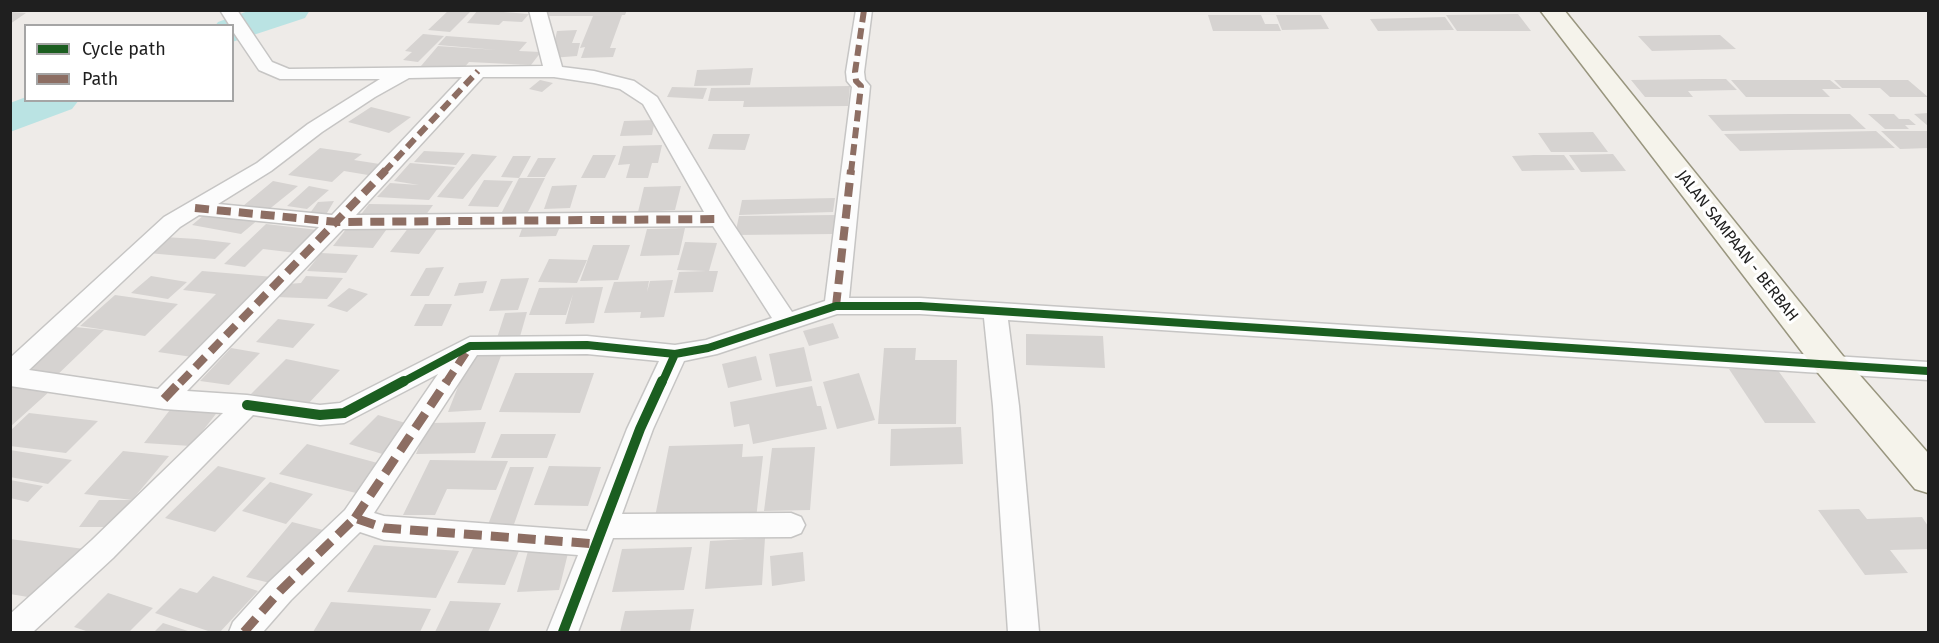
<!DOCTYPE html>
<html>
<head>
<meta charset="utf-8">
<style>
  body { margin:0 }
  #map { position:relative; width:1939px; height:643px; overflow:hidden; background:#eeebe8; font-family:"Fira Sans",sans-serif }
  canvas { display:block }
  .frame { position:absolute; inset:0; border:12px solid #1f1f1f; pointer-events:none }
  .legend { position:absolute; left:24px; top:24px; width:210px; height:78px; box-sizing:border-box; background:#fff; border:2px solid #a5a5a5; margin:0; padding:8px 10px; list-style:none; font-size:18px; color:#1f1f1f }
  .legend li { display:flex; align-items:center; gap:12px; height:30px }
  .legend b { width:30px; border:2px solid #a5a5a5 }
</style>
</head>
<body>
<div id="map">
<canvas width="1939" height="643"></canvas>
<div class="frame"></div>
<ul class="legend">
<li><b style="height:8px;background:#1b5e20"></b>Cycle path</li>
<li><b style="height:8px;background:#8d6e63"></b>Path</li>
</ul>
</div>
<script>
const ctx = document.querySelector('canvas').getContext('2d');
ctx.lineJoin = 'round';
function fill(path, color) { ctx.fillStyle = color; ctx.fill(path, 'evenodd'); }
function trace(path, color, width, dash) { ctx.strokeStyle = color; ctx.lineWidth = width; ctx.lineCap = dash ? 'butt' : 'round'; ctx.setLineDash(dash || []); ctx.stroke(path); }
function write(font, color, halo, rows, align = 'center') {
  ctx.font = font + ' "Fira Sans",sans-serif'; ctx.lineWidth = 6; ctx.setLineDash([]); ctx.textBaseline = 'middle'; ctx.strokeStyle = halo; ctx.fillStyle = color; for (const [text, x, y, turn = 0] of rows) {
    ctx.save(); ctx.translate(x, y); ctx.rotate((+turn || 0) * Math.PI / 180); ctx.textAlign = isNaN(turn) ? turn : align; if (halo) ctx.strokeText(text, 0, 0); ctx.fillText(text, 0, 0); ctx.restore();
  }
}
fill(new Path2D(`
  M251,10H310L305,18L232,42V26H215L218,22Z
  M26,97V100H79L72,109L10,132V103Z`), '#bae3e3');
fill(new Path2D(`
  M449,10H472L450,32L428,30Z
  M478,10L529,14L522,22L503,21L499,25L467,23Z
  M545,10H627L625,15H622L610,48H616L613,57L581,58L585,47L580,48L593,16H542Z
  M10,12L26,13L10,24Z
  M1518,14L1531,31H1457L1446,15Z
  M1208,15H1261L1265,24H1278L1281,31H1213Z
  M1276,15H1321L1329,29L1282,30Z
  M1445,17L1454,30L1378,31L1370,19Z
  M577,30L572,43H580L577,56L551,58L557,31Z
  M423,34L444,36L418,62L403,60L412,52L405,51Z
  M1720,35L1736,49L1652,51L1638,36Z
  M446,36L527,42L519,51L541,52L531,65L469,62L463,69L421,66L438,46L497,50L438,45Z
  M753,68L750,85L694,86L697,70Z
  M1703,79H1726L1737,90L1688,91L1693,97H1645L1631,80Z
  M540,80L553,83L542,92L529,89Z
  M1731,80H1830L1841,89H1822L1830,97H1746Z
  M1834,80H1908L1928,97H1890L1880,88H1842Z
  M850,86L848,106L743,107L744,101H708L711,88Z
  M672,87L707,88L703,99L667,97Z
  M371,107L411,117L389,133L348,122Z
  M1928,113V126L1914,114Z
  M1789,114H1850L1866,129L1722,131L1708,115Z
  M1868,114H1894L1899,119H1909L1916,125H1905L1909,129H1885Z
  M655,120L652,135L620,136L624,121Z
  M1876,131L1895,148L1740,151L1724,134Z
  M1881,131H1928V148L1900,149Z
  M1593,132L1608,152H1551L1538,133Z
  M713,134H750L745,150L708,149Z
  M662,145L658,163H652L648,178H626L630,164L618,165L623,146Z
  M320,148L362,154L354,160L386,165L374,176L344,171L332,182L288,175Z
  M424,151L465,153L456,165L414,162Z
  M472,154L497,156L463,199L437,197Z
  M1613,154L1626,171L1581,172L1569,155Z
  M593,155H616L605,178H581Z
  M1534,155H1564L1575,170L1522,171L1512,156Z
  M513,156H531L519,178L501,177Z
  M538,158H556L545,177H527Z
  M410,163L455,167L429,200L377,197L390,183L419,185L394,181Z
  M519,178H545L528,212H502Z
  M484,180L513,181L498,207L468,206Z
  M273,181L298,186L267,211L243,206Z
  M577,185L570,208L544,209L552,186Z
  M309,186L329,190L307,209L287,206Z
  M681,186L675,210L638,212L644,187Z
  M835,198L833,212L739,215L742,200Z
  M334,201L327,213H310L318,202Z
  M369,204L433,205L423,219L359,217Z
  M210,210L259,219L241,234L192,225Z
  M836,215L834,234L735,235L739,216Z
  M562,222L556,236L519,237L524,223Z
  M412,223L440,225L419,254L390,252Z
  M266,224L318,230L296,253L263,249L245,267L224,264Z
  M350,224L389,226L373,248L333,246Z
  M685,228L679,255L640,256L647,229Z
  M164,237L197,239L231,243L215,259L148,253Z
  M685,242L717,243L709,271H718L713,292L674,293L679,272L706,271L677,270Z
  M593,245H630L618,280L580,281Z
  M321,253L358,255L346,273L307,271Z
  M549,259L587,260L577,283L538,282Z
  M444,267L429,296H410L426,268Z
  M202,271L274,277L199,358L158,352L216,294L183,290Z
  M151,276L187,282L168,299L131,293Z
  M306,276L343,278L327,299L276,297L287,284L301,283Z
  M529,278L518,310L489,311L501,279Z
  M673,280L664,317L640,318L641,312L604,313L614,282L649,281L647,292L650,281Z
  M487,281L483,293L454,296L459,283Z
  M603,287L594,323L565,324L573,294L566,315H529L539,288Z
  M349,288L368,294L347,312L327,306Z
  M115,295L178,304L145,336L80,326Z
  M425,304H452L442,326H414Z
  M527,312L519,340L496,341L505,313Z
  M278,319L315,324L293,348L256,342Z
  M833,323L839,338L809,346L803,331Z
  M75,327L104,330L53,379L23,375Z
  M1026,334L1103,336L1105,368L1026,365Z
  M804,347L812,381L776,387L769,354Z
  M231,348L260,353L229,385L200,381Z
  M884,348H916L915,360H957L956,424H878Z
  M502,353L481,410L448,412L471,354Z
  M756,356L762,380L728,388L722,364Z
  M286,359L340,370L307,405L251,394Z
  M1729,369H1777L1816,423H1765Z
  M515,373H594L580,413L499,412Z
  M859,373L875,420L837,429L823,382Z
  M10,385L50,391L10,427Z
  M812,386L817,406H821L827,429L753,444L749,424L734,427L730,402Z
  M173,406L219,410L191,446L144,443Z
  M29,413L98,421L66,453L10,446V431Z
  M378,415L416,426L389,456L349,444Z
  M486,422L475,453L416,454L429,423Z
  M961,427L963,464L890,466L891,429Z
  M501,434H556L547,458H491Z
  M307,444L385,465L360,494L279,474Z
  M743,444L742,457L763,456L756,519L654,522L669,446Z
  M815,447L810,510L764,511L772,448Z
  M10,450L72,460L48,484L10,477Z
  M123,451L169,456L132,500L112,527H79L99,500H132L84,494Z
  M430,460L508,461L496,490L447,489L435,515H403Z
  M218,466L266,478L215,532L165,518Z
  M549,466L601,467L588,506L534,505Z
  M510,467H534L512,530H486Z
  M10,480L43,486L28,502L10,498Z
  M270,482L313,494L286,524L242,511Z
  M1859,509L1867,519L1922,517L1928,526V549L1890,550L1908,573L1865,575L1818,510Z
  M292,522L327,531L282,586L246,577Z
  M765,538L762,585L705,589L710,541Z
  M10,539L84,549L40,599L10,594Z
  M475,544L521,546L505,585L457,583Z
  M374,545L418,548L459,551L436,598L347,592Z
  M692,547L684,590L612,592L622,549Z
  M569,549L559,590L517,592L528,551Z
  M803,552L805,581L772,586L770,556Z
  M213,576L258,591L220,632H211L155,613L180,588L197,593Z
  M108,593L153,608L129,632H89L74,627Z
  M450,601L501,603L488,632H435Z
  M331,602L431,609L420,632H313Z
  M694,609L690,632H620L625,611Z
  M163,623L191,632H154Z`), '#d6d3d1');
const minor = new Path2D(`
  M220,10H237L272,62L289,69L543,66L529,10H546L562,67L594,71L634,81L657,97L729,218L792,312L825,301L852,87L847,81L846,72L856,10H872L864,72L865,80L870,86L849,298H920L1928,362V380L1008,320L1019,406L1039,632H1008L993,406L984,318L920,314H837L717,354L684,361L653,429L622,514L791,513L801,517L805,525L801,533L791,537L613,538L578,632H547L578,555L384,540L360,532L291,600L263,632H229L233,622L269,582L345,510L438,374L344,423L320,425L253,415L113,558L33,632H10V614L92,540L223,413L164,409L10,386V358L164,217L257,163L308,124L380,79H280L259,70L232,30V26H230ZM462,77L332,215L218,204L271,171L322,132L375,97L409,78ZM483,77H554L594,83L620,89L643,104L704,212L356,215ZM199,215L319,227L158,389L29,370L180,227ZM713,226L772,318L706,340L675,345L587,336L470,337L340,403L320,405L247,395L187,391L343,229ZM587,354L659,361L627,429L587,531L384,516L374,513L477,355Z`);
const secondary = new Path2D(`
  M1540,10H1564L1843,356L1928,453V493L1915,489L1819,374Z`);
trace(minor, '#c6c5c4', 3);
trace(secondary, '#99967f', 3);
fill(minor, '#fcfcfc');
fill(secondary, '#f5f3eb');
trace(new Path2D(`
  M384,172L478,71
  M851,172L861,86L856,81L855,72L864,10`), '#8d6e63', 6, [11, 6]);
trace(new Path2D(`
  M195,208L337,222L719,219
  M836,306L851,170
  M180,383L386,170
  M446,383L467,351`), '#8d6e63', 8, [14, 8]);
trace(new Path2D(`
  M164,399L181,381
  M355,518L447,381
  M244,632L280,591L355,518L384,528L597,544`), '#8d6e63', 9, [18, 9]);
trace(new Path2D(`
  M675,354L708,348L836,306H920L1928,371
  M401,383L470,346L587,345L675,354L662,383`), '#1b5e20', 8);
trace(new Path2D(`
  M247,405L320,415L344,413L404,381
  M563,632L640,429L662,381`), '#1b5e20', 10);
write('16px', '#1f1f1f', '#fff', [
  ["JALAN SAMPAAN - BERBAH",1737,246,52]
]);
</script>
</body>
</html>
